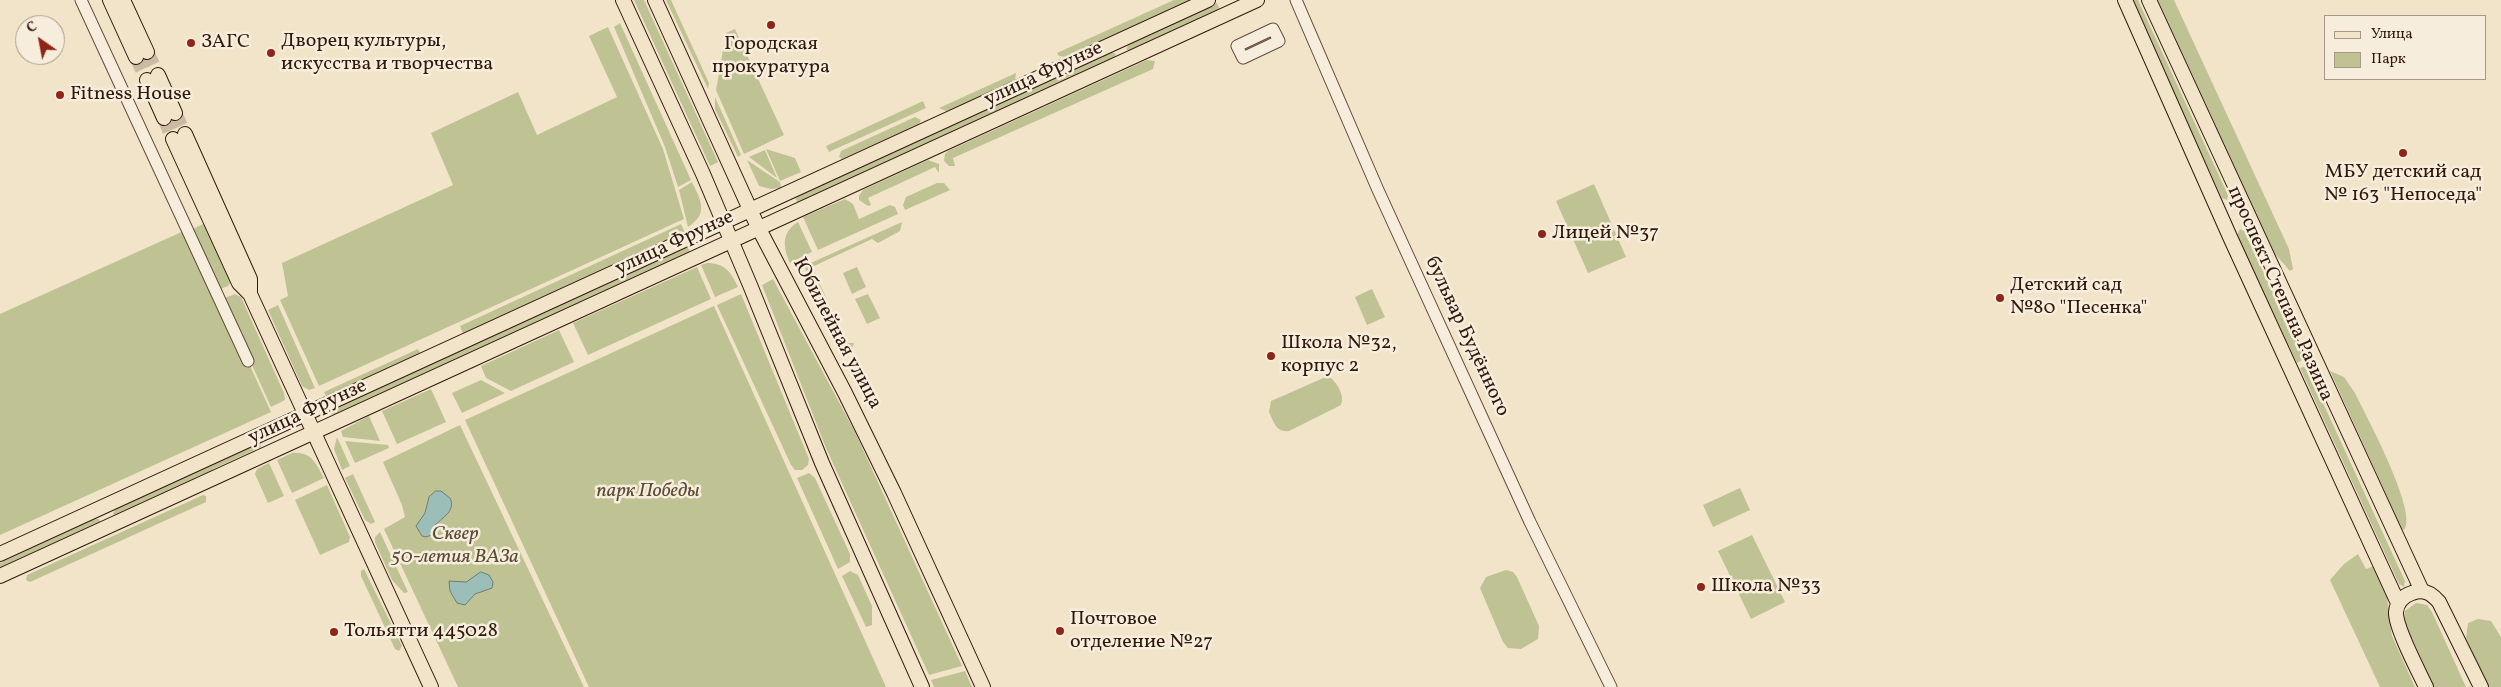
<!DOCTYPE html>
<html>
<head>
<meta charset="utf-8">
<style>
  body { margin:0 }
  #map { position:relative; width:2501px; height:687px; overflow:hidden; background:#f2e4c9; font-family:Vollkorn,serif }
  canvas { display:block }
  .legend { position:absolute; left:2324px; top:15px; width:162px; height:65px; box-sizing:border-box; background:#f7eddc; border:1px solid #a8988a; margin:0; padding:6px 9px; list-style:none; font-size:15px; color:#32190e }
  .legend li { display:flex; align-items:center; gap:10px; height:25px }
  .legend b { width:25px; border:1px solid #a8988a }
  .north { position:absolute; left:15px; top:15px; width:50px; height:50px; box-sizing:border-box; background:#f7eddc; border:1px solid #a8988a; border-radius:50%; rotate:327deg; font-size:14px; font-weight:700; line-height:20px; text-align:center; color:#32190e }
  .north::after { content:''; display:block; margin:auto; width:18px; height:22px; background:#8f2418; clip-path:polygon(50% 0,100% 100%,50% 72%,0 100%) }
</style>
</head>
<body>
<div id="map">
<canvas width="2501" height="687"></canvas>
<ul class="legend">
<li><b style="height:6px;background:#f2e4c9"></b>Улица</li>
<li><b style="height:14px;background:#bfc393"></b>Парк</li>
</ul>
<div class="north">С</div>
</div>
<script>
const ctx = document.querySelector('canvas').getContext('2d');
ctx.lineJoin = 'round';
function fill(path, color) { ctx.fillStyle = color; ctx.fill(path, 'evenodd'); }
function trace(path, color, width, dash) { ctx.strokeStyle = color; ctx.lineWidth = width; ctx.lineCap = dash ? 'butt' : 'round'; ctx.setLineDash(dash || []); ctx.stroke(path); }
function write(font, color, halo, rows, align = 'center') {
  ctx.font = font + ' Vollkorn,serif'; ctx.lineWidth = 5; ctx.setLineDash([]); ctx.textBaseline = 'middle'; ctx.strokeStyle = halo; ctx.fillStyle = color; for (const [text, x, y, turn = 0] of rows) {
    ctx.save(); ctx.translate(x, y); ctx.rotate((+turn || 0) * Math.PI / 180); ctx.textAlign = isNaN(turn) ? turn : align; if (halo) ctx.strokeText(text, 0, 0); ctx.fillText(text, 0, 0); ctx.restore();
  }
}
fill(new Path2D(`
  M634,0H644L718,162L710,166Z
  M666,0H671L709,83L708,89Z
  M1174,0H1191L1066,57L1059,56L1057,53Z
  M2130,0H2138L2228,195L2227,200L2222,198Z
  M2158,0H2174L2289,249L2293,269L2290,271L2275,254Z
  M1217,3L1220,10L1129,51L1126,49L1129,44Z
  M620,23L691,180L678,187L665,147L614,27Z
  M608,27L663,149L684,219L319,386L280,300L288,296L282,263L453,185L431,133L518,92L537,135L617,97L589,36Z
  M735,29L784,135L744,154L716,90L726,33Z
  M1111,52L1116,54L1114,59L798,204L795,197Z
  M1147,60L1155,61L1153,69L953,158L955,166H949L944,161L945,154L948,151Z
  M1016,73L1015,81L952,110L946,111L939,108Z
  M715,97L741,155L738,157L715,109Z
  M923,101L926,108L829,152L826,146Z
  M915,117L921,120L919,124L842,159L839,157L841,151Z
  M766,149L795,158L801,172L780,181Z
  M765,150L777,178L749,157Z
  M747,160L780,182L781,188L771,189L759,186Z
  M928,160L939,164V173L935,167L868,198L871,205L868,206L859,200V196L863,190Z
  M692,182C701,201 709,213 688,227L679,190Z
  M937,183H944L950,190L905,210L903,205L906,197Z
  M1594,184L1626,257L1588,273L1556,201Z
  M845,199L853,204L859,219L890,205L895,207L898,214L818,250L803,217Z
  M207,222L231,282L228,286L218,290L191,230Z
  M798,222L812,252L790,263C783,247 781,232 798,222Z
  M902,222L900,231L878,243L872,239L812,267L847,343H854L852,348L843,350L804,266Z
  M681,224L684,231L463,334L460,326Z
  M188,229L271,412L0,535V314Z
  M2240,229L2244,231L2304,359L2297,363L2237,235Z
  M688,247L691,254L334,417L331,410Z
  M707,263C725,263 731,272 738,287L715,297L701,265Z
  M697,267L711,299L588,355L573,323Z
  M857,267L866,287L852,294L843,273Z
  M773,279L855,432L962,666L929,675L826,448L762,285Z
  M1372,289L1385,317L1367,325L1355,297Z
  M235,294L241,297L284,393L285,400L271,407L222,299Z
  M741,294L809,459L808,465L802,470H795L791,465L717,305Z
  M868,294L880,318L867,324L855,299Z
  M278,305L315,388L309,390L302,386L268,310Z
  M714,306L886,687H589L465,420Z
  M559,330L574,362L511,391L486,378L481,366Z
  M418,349L420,353L326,396L324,392Z
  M2306,366L2405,581L2404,587L2399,584L2300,368Z
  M2330,371L2344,377L2355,393C2365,414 2419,513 2404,530L2402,529Z
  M1328,376C1337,382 1345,395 1341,405L1289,431C1276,433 1274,422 1269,412L1271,401Z
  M481,380L505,393L462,413L452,393Z
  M431,389L446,422L397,444L382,411Z
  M369,416L380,441L343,437L341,431Z
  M460,425L584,687H458L384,529L405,517L402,505L383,462Z
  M337,437L350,466L342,470L334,449Z
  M345,441L388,445L389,448L355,463Z
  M260,443L261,447L213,469L208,475L114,516L113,513L116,509Z
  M292,453C311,451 316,463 324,478L292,493L277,460Z
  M269,463L284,496L268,503L255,474L257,469Z
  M809,473L815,478L850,554V562L838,569L797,478Z
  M353,474L375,522L371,524L365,520L345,478Z
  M327,485L350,537L349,542L320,555L295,500Z
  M1740,488L1750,510L1713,527L1703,505Z
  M203,495L206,496V502L30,582L26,580L27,575Z
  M95,519H99L101,523L0,571V563Z
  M380,532L408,592L404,593L392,580L375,542V537Z
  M1752,535L1785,602L1751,619L1718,551Z
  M2358,554L2366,569L2374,566L2387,596L2392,636L2415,687H2380L2330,580L2344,564Z
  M364,569L402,646L399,651L395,649L361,576V571Z
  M1506,570L1513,572L1517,577L1539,626L1538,639L1521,649L1508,648L1503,642L1480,588L1486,577Z
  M850,571L858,575L872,606V625L866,627L842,576Z
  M2416,603L2427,605L2432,612L2466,687H2434L2404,621L2405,611Z
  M2478,619L2491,621L2501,637V687H2488L2466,638L2468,623Z
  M965,671L972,687H934L931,680Z`), '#bfc393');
const water = new Path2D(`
  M436,491H441L450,498C456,511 443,517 435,525L434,534L426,537L422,536L416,526L425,513L429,497Z
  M481,572L489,575L493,582L492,588L475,594L465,605L457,603L450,591L449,581L466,582Z`);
fill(water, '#9bbeb9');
trace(water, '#717c75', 1);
trace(new Path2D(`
  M147,52L158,75
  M136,57L147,80
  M175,113L185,134
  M164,118L173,139`), '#ccbba4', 14, [14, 7]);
const minor = new Path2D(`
  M81,0L248,361
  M1296,0L1378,190L1530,522L1611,687
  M1273,29L1279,41L1243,58L1237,46Z`);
const major = new Path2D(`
  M110,0L136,57
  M123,0L147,52
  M623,0L703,174L750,285L822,463L922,687
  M655,0L758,227L845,393L894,493L983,687
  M2125,0L2230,237L2398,603
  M2149,0L2422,591
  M158,75L175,113
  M147,80L164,118
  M185,134L250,279V294
  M173,139L239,283L250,294L431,687
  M0,554L1208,0
  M0,576L1257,0
  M2426,687C2419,672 2395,627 2396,612C2397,602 2403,596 2412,593C2424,588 2432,594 2439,602L2481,687`);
trace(minor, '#624c3d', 13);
trace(major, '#32190e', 16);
trace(minor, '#f7eddc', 11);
trace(major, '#f2e4c9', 14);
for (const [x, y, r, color] of [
  [771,25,5,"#8f2418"],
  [191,43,5,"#8f2418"],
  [271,53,5,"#8f2418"],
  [60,95,5,"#8f2418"],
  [2403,153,5,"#8f2418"],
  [1542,234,5,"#8f2418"],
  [2000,298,5,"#8f2418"],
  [1271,356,5,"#8f2418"],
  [1701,587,5,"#8f2418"],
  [1060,631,5,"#8f2418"],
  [334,632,5,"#8f2418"]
]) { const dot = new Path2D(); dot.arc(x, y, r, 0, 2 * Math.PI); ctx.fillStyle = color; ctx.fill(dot); trace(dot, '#f7eddc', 2); }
write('20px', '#32190e', '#f7eddc', [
  ["Дворец культуры,",281,42],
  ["искусства и творчества",281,65],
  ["ЗАГС",201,43],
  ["Городская",771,45,"center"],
  ["прокуратура",771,68,"center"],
  ["Fitness House",70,95],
  ["МБУ детский сад",2403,173,"center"],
  ["№ 163 \"Непоседа\"",2403,196,"center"],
  ["Лицей №37",1552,234],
  ["Детский сад",2010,286],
  ["№80 \"Песенка\"",2010,309],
  ["Школа №32,",1281,344],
  ["корпус 2",1281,367],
  ["Школа №33",1711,587],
  ["Почтовое",1070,620],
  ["отделение №27",1070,643],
  ["Тольятти 445028",344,632]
], 'left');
write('20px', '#32190e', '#f7eddc', [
  ["улица Фрунзе",1044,75,-25],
  ["улица Фрунзе",675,244,-25],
  ["проспект Степана Разина",2279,294,66],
  ["Юбилейная улица",836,334,62],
  ["бульвар Будённого",1466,337,65],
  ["улица Фрунзе",308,413,-25]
]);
write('italic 20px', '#5c4c36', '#f7eddc', [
  ["парк Победы",648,492],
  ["Сквер",455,535],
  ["50-летия ВАЗа",455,558]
]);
</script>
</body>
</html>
